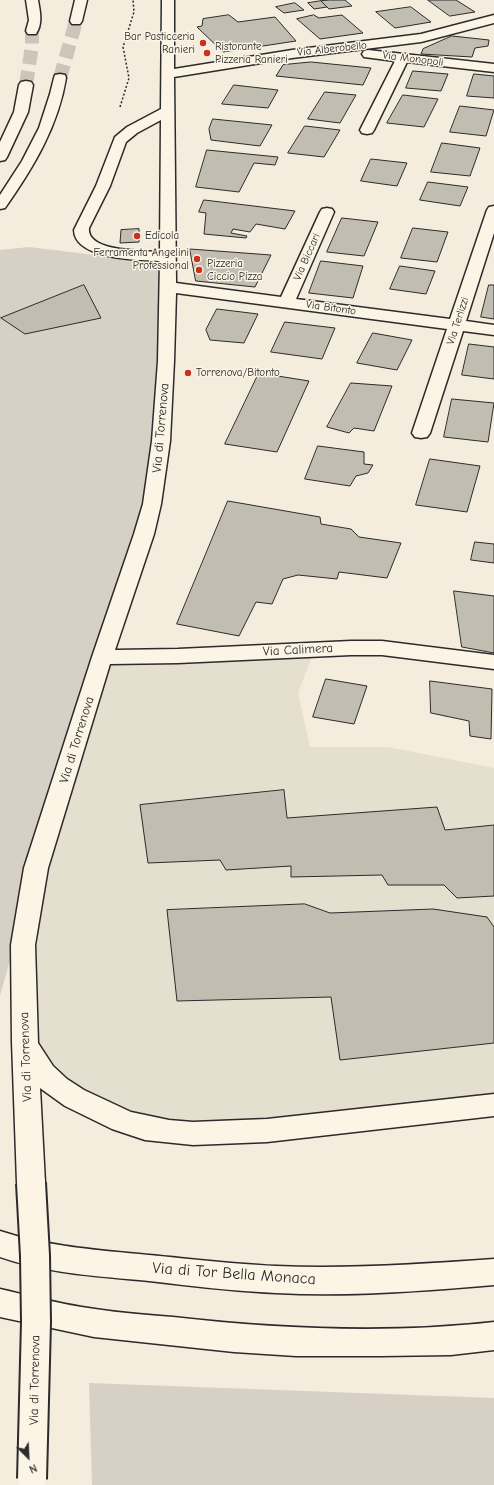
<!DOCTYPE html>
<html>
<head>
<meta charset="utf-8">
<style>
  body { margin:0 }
  #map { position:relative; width:494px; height:1485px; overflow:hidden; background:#f4edde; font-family:"Comic Neue",sans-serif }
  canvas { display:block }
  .north { position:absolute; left:8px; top:1437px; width:40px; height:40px; -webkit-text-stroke:3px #fcf5e5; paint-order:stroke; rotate:156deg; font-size:11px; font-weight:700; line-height:16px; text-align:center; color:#2b2b2b }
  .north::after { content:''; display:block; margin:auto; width:14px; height:18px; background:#2b2b2b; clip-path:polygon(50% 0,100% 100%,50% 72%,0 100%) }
</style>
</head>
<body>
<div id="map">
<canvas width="494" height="1485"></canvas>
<div class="north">N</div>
</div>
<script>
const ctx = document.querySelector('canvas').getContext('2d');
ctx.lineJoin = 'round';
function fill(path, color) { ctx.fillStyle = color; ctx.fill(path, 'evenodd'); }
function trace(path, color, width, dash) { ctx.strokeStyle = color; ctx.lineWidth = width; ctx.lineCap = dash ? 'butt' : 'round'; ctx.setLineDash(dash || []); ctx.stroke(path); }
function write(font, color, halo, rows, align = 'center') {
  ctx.font = font + ' "Comic Neue",sans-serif'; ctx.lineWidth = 3; ctx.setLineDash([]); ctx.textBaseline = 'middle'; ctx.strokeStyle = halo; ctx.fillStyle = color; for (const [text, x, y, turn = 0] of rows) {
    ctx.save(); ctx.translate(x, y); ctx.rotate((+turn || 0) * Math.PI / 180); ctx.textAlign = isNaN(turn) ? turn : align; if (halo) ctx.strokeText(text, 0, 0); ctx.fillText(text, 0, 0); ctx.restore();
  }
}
fill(new Path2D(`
  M315,649L298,693L310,747H388L494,768V1105L165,1131L38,1068L23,945L102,657Z`), '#e5dfd0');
fill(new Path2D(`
  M29,247L168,264L157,475L36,868L0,996V250Z
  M89,1383L494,1398V1485H92Z`), '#d6d1c4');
const building = new Path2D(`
  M330,0H345L352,6L329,9L321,1Z
  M428,0H456L475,12L450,16Z
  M321,1L327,7L314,9L308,3Z
  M295,3L304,10L284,13L276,7Z
  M411,7L431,22L395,28L376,12Z
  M229,15L238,22L275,17L296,41L223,52L197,27L202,26L203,19Z
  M314,15L319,18L342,15L363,33L320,39L297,19Z
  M452,36L489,40L488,46L475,48L472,57L421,54L423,49Z
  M311,62L371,68L363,85L276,76L283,65Z
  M413,71L448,74L441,91L406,88Z
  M474,74L494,76V98L467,96Z
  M234,85L278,90L268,108L222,104Z
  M325,92L356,95L340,123L308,119Z
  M403,95L438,99L424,127L387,123Z
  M460,106L494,110L486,136L450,132Z
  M213,119L272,125L260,146L211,140L209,129Z
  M305,126L340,130L324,157L288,153Z
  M442,143L480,148L470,176L431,172Z
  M207,150L278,157L275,165L254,163L239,192L196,187Z
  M371,159L407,163L397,186L361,181Z
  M428,182L468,187L460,206L420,200Z
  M204,200L295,211L285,229L256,224L250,232L233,229L231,233L247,236L246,238L204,234L206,213L199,212Z
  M342,218L378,222L364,256L327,252Z
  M413,228L448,232L437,262L401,258Z
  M139,229V242L120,243L121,230Z
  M190,249L271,255L255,287L196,281Z
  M321,261L363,266L353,298L309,293Z
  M400,266L435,271L426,294L390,289Z
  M84,285L101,318L25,334L1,318Z
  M489,285H494V319L481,317Z
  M217,309L258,314L244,343L210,340L206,330Z
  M285,322L335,328L322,359L271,352Z
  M373,333L412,340L397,370L357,363Z
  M469,344L494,347V379L462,375Z
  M259,373L309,381L277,452L225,444Z
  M351,383L392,386L374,431L354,428L349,433L327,427Z
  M452,399L494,403L488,442L444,437Z
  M318,446L364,452V464L373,465L368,473L356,476L350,486L305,479Z
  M430,459L480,466L467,512L416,505Z
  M228,501L320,517L321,524L351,529L359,537L401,543L387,578L339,572L337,579L298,575L283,579L272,604L256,602L239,636L177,624Z
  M475,542L494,544V563L471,560Z
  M454,591L494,596V653L462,647Z
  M326,679L367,686L354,724L313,717Z
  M430,681L492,689L491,739L470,736L469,721L431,713Z
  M284,790L287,818L437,807L445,830L494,825V896L457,898L444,885H388L382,875L291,877V866L226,870L220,860L148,863L140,805Z
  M305,904L330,913L433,909L487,917L494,927V1043L340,1060L331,997L177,1001L167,910Z`);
fill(building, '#c2bdb1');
trace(building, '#2b2b2b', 1);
trace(new Path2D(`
  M60,78L76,21
  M26,85L32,46V31`), '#ccc6ba', 14, [14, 7]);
const minor = new Path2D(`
  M162,0H174V69L292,50L421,34L494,15V23L421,42L292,58L174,77L176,283L281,297L320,212L322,209L327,208L332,209L334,212L296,299L450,319L487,210L489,207L494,206V233L466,321L494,325V335L463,331L430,433L427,437L421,438L415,437L412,433L447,329L176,293L174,361L170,441L161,504L154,534L115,650L178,649L351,641H382L494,655V669L382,655H351L178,663L110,664L48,868L35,945L38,1043L53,1066L67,1079L84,1090L131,1112L169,1120L193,1122L267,1119L494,1094V1116L267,1142L193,1145L145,1140L112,1129L65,1106L40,1088L45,1183L41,1192L31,1195L21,1192L17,1183L12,1042L11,945L24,868L92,657L134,534L143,504L152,441L158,361L160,261C140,260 75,260 74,230L96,186L115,137L127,127L161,109ZM161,120L160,252C145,251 86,252 89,228L110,186L126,142L137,133Z
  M368,50L494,64V72L407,62L374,130L372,133L367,134L362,133L360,130L395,61L364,57L362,54L364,51Z`);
const major = new Path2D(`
  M26,0H38C40,12 43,23 36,34H28L26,31L29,20Z
  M75,0H87L82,21L80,24H72L70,21Z
  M60,74L65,75L66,78C58,127 33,168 5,208L0,209V195L22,161L39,128L50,94L54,78L55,75Z
  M26,81L31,82L33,85L28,112L7,157L5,160L0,161V142L14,112L19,85L21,82Z
  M0,1231C49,1247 98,1250 149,1255C192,1259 233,1264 276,1266C349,1269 422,1264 494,1259V1285C422,1291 349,1297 276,1293C233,1291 191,1286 149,1281C98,1276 49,1274 0,1257Z
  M0,1289C31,1296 63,1305 95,1309C121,1313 147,1315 173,1317C279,1329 388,1334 494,1322V1350L451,1355L381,1356H296L234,1352L94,1337L0,1317Z`);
trace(minor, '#2b2b2b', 3);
trace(major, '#2b2b2b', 3);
trace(new Path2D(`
  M120,107L129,78L123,47L134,12L133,0`), '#2b2b2b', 1.5, [2, 2]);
fill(minor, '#fcf5e5');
fill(major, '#fcf5e5');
const minorBridge = new Path2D(`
  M31,1183L35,1256L36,1322L32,1479`);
trace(minorBridge, '#2b2b2b', 32, []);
trace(minorBridge, '#fcf5e5', 28);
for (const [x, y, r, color] of [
  [203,43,4,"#c8321e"],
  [207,53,4,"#c8321e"],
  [137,236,4,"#c8321e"],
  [197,259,4,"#c8321e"],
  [199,270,4,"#c8321e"],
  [188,373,4,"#c8321e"]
]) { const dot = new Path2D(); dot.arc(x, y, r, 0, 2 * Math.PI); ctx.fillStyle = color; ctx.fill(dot); trace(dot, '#fcf5e5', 1.5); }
write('11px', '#2b2b2b', '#fcf5e5', [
  ["Bar Pasticceria",195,37,"right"],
  ["Ranieri",195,50,"right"],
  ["Ristorante",215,47],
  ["Pizzeria Ranieri",215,60],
  ["Edicola",145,236],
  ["Ferramenta Angelini",189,253,"right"],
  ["Professional",189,266,"right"],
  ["Pizzeria",207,264],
  ["Ciccio Pizza",207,277],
  ["Torrenova/Bitonto",196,373]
], 'left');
write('11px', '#2b2b2b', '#fcf5e5', [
  ["Via Alberobello",332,49,-6],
  ["Via Monopoli",413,59,7],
  ["Via Biccari",307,257,-66],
  ["Via Bitonto",331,308,8],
  ["Via Terlizzi",458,321,-72]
]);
write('13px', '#2b2b2b', '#fcf5e5', [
  ["Via di Torrenova",161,428,-85],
  ["Via Calimera",298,650,-3],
  ["Via di Torrenova",77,740,-73],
  ["Via di Torrenova",26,1057,-92],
  ["Via di Torrenova",35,1380,-89]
]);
write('16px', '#2b2b2b', '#fcf5e5', [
  ["Via di Tor Bella Monaca",234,1274,4]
]);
</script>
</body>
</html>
